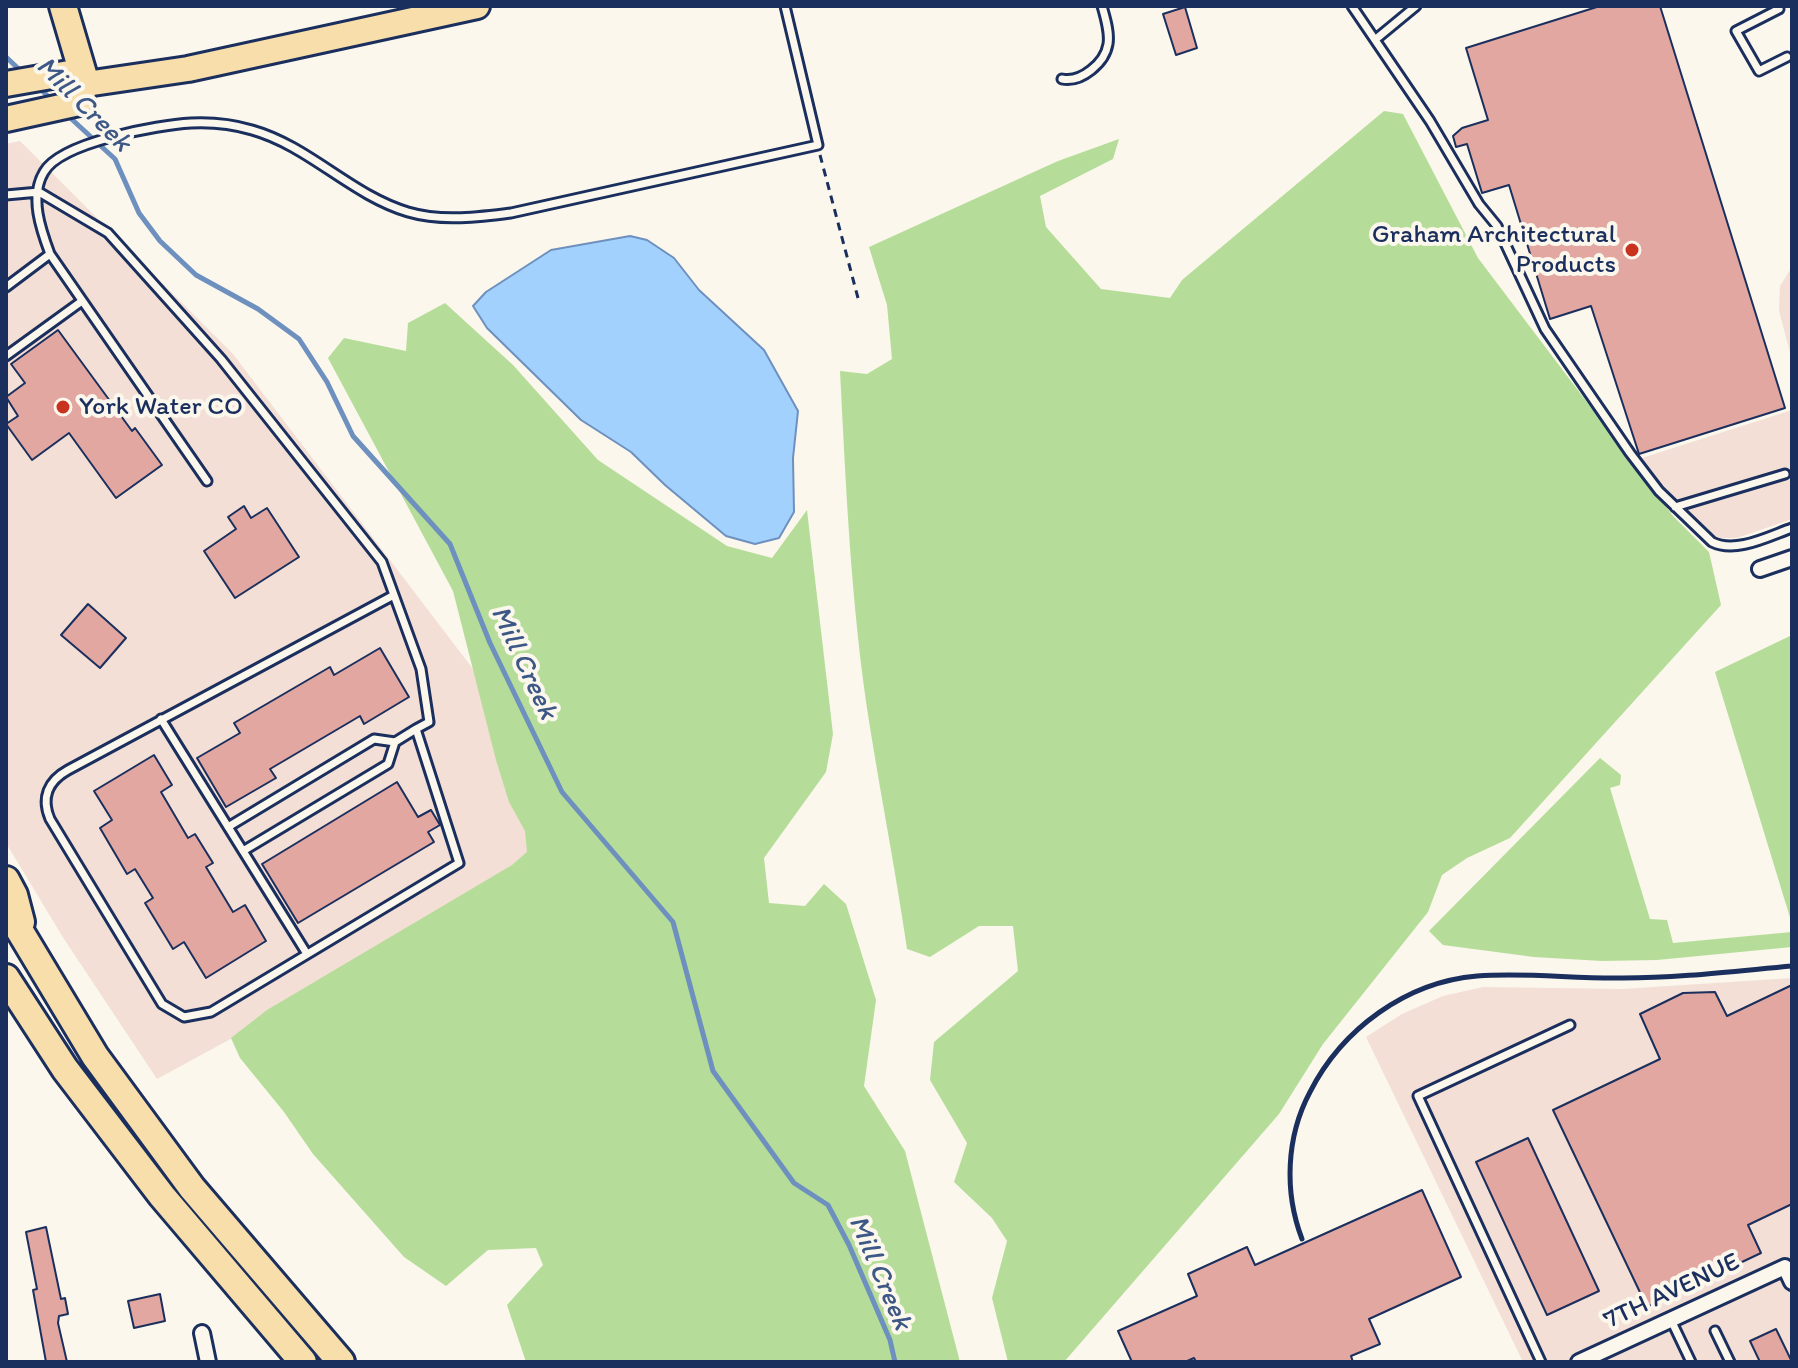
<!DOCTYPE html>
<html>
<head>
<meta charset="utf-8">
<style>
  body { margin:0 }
  #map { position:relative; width:1798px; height:1368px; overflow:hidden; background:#fbf7ec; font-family:Itim,sans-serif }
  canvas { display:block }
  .frame { position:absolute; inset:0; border:8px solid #1b2f5e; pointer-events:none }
</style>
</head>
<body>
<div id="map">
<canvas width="1798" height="1368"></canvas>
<div class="frame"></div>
</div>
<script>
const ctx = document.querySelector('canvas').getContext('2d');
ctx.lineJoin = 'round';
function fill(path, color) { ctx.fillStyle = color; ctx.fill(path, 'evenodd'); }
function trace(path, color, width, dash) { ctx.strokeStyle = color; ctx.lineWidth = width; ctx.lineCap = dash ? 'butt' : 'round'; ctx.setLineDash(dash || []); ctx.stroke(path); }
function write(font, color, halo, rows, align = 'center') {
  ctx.font = font + ' Itim,sans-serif'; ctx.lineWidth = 8; ctx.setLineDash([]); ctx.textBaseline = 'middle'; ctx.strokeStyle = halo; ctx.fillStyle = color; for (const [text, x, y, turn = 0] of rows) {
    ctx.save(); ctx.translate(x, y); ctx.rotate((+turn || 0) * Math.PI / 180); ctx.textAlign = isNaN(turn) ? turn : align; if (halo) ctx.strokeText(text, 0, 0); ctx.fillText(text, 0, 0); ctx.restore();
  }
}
fill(new Path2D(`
  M20,141L233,354L601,837L157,1079L64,939L6,843V144Z
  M1792,267V360L1779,311L1780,286Z
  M1792,410V519L1737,538H1718L1663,488L1642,458Z
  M1792,978V1362H1523L1366,1037L1402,1014L1443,996L1483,987L1622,989Z`), '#f3dfd5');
fill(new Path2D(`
  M1384,111L1403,114L1478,258L1673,516L1709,552L1721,605L1510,838L1467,858L1442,875L1428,912L1323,1044L1279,1114L1064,1362H1008L992,1298L1007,1241L992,1218L954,1182L967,1143L930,1080L934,1042L1018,971L1013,926H979L930,957L907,949C896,873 881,797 869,721C851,605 846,488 840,371L867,374L892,359L887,305L869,247L1058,161L1119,139L1113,159L1040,196L1046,227L1101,289L1170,298L1182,280Z
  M445,303L513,365L598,460L727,546L772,558L807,510L833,734L826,772L764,858L769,903L805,906L824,884L846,904L876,1000L864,1086L905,1151L960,1362H526L507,1305L543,1265L536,1248L488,1250L446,1286L404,1257L313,1154L284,1112L240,1058L231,1038L267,1010L512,865L527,852L525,831L509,802L496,760L453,591L328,358L344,338L406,351L408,323Z
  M1792,635V924L1715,672Z
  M1600,758L1621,775L1620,785L1610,788L1650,919L1667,920L1673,943L1792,932V947L1657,960L1602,961L1534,957L1443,945L1429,931Z`), '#b5dd99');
const water = new Path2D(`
  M630,236L647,240L674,258L699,290L764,350L798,411L793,458L794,512L779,538L755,544L726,536L665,485L631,452L581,420L487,328L473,306L486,292L551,250Z`);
fill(water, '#a3d1fe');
trace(water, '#6d90be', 2);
trace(new Path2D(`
  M6,57L23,73
  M36,85L52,100
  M65,113L115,159L139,213L160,241L196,275L258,309L299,339L327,382L353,436L450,544L490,643L562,792L673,922L713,1071L794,1183L828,1205L849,1245L890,1340L895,1362`), '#6d90be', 5);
const building = new Path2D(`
  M1600,6H1660L1785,408L1639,454L1591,306L1550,319L1509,185L1482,193L1467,144L1456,147L1453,136L1462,128L1488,120L1466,48Z
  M1185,7L1197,48L1176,55L1163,14Z
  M58,330L132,431L135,428L162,465L116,498L69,433L32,460L6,424L18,416L6,397L25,383L11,364Z
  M244,506L251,518L267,508L299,557L235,598L204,551L236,529L228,517Z
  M88,604L126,638L100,668L61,635Z
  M380,648L409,697L364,724L360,716L270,769L276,778L226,807L197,758L240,733L234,723L330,667L334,675Z
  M154,755L172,785L161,792L188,838L195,834L213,863L206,867L233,912L245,905L266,941L206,978L184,942L173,949L145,903L153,898L135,869L127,874L100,828L112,820L94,791Z
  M397,782L418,817L431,810L440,825L428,832L434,842L298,923L262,864Z
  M1792,985V1204L1748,1225L1761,1253L1647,1307L1553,1110L1660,1059L1640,1014L1683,993L1715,992L1727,1016Z
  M1528,1138L1599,1291L1547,1315L1476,1162Z
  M1422,1190L1461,1277L1369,1319L1380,1344L1351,1356L1353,1362H1196L1194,1358L1185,1362H1132L1118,1331L1197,1296L1188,1274L1247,1247L1255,1265Z
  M46,1227L61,1299L65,1298L68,1314L59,1316L58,1323L67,1362H46L33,1290L37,1289L26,1232Z
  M160,1294L165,1321L134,1328L128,1301Z
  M1776,1329L1792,1362H1760L1750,1341Z`);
fill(building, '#e1a7a0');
trace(building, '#1b2f5e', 2);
const service = new Path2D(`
  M1352,6L1430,121L1479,204L1497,226L1545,329L1630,453L1659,491L1712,542C1736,554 1769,536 1792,528
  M1777,6L1779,9L1736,31L1759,71L1787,57
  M1376,39L1416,6
  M1062,79C1081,83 1105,63 1108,44C1110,32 1105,17 1102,6
  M6,195L39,192L108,233L221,359L382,562L421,669L429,722L416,729L459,863L211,1012L184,1017L162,1004L50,819C41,798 48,781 68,770L394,595
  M6,287L50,254
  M6,356L82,301
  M207,481L50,254C41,230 29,197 44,172C61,142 158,125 191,123C212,122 232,124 252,130C309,146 351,195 408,212C442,222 477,217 511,213L818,145L785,6
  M1675,507L1785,474
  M161,719L307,954
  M228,827L374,739L395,742L416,729
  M243,851L388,764L395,742
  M1671,1320L1691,1362
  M1715,1331L1730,1362
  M1541,1362L1418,1096L1570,1025`);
const minor = new Path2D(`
  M1760,569L1792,558
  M202,1333L208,1362
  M1579,1362L1785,1267L1792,1282`);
const primary = new Path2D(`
  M6,84L69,73L86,84L188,69L477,6
  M6,119L79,103L86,84`);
const motorway = new Path2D(`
  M63,6L86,84
  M6,880L14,895L21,922
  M6,908L95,1056L192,1188L341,1362
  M6,978L65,1069L162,1196L303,1362`);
trace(service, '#1b2f5e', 13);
trace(minor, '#1b2f5e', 20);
trace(primary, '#1b2f5e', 30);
trace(motorway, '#1b2f5e', 32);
trace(new Path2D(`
  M820,155L858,298`), '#1b2f5e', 3, [8, 6]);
trace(service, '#fbf7ec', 7);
trace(minor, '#fbf7ec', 14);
trace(primary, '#f8deab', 24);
trace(motorway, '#f8deab', 26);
trace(new Path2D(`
  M1302,1239C1284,1192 1286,1137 1310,1092C1342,1029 1406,982 1477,976C1526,972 1574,979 1623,978C1679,978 1736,971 1792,966`), '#1b2f5e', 5);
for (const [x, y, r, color] of [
  [1632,250,8,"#c8321e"],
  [63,407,8,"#c8321e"]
]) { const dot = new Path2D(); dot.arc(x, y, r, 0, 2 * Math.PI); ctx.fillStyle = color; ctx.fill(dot); trace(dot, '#fbf7ec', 3); }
write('26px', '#1b2f5e', '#fbf7ec', [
  ["Graham Architectural",1616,235],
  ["Products",1616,265],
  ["York Water CO",79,407,"left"]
], 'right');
write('26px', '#1b2f5e', '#fbf7ec', [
  ["7TH AVENUE",1672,1292,-25]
]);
write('italic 28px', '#3d5886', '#fbf7ec', [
  ["Mill Creek",83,105,45],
  ["Mill Creek",523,663,65],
  ["Mill Creek",879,1273,67]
]);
</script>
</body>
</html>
